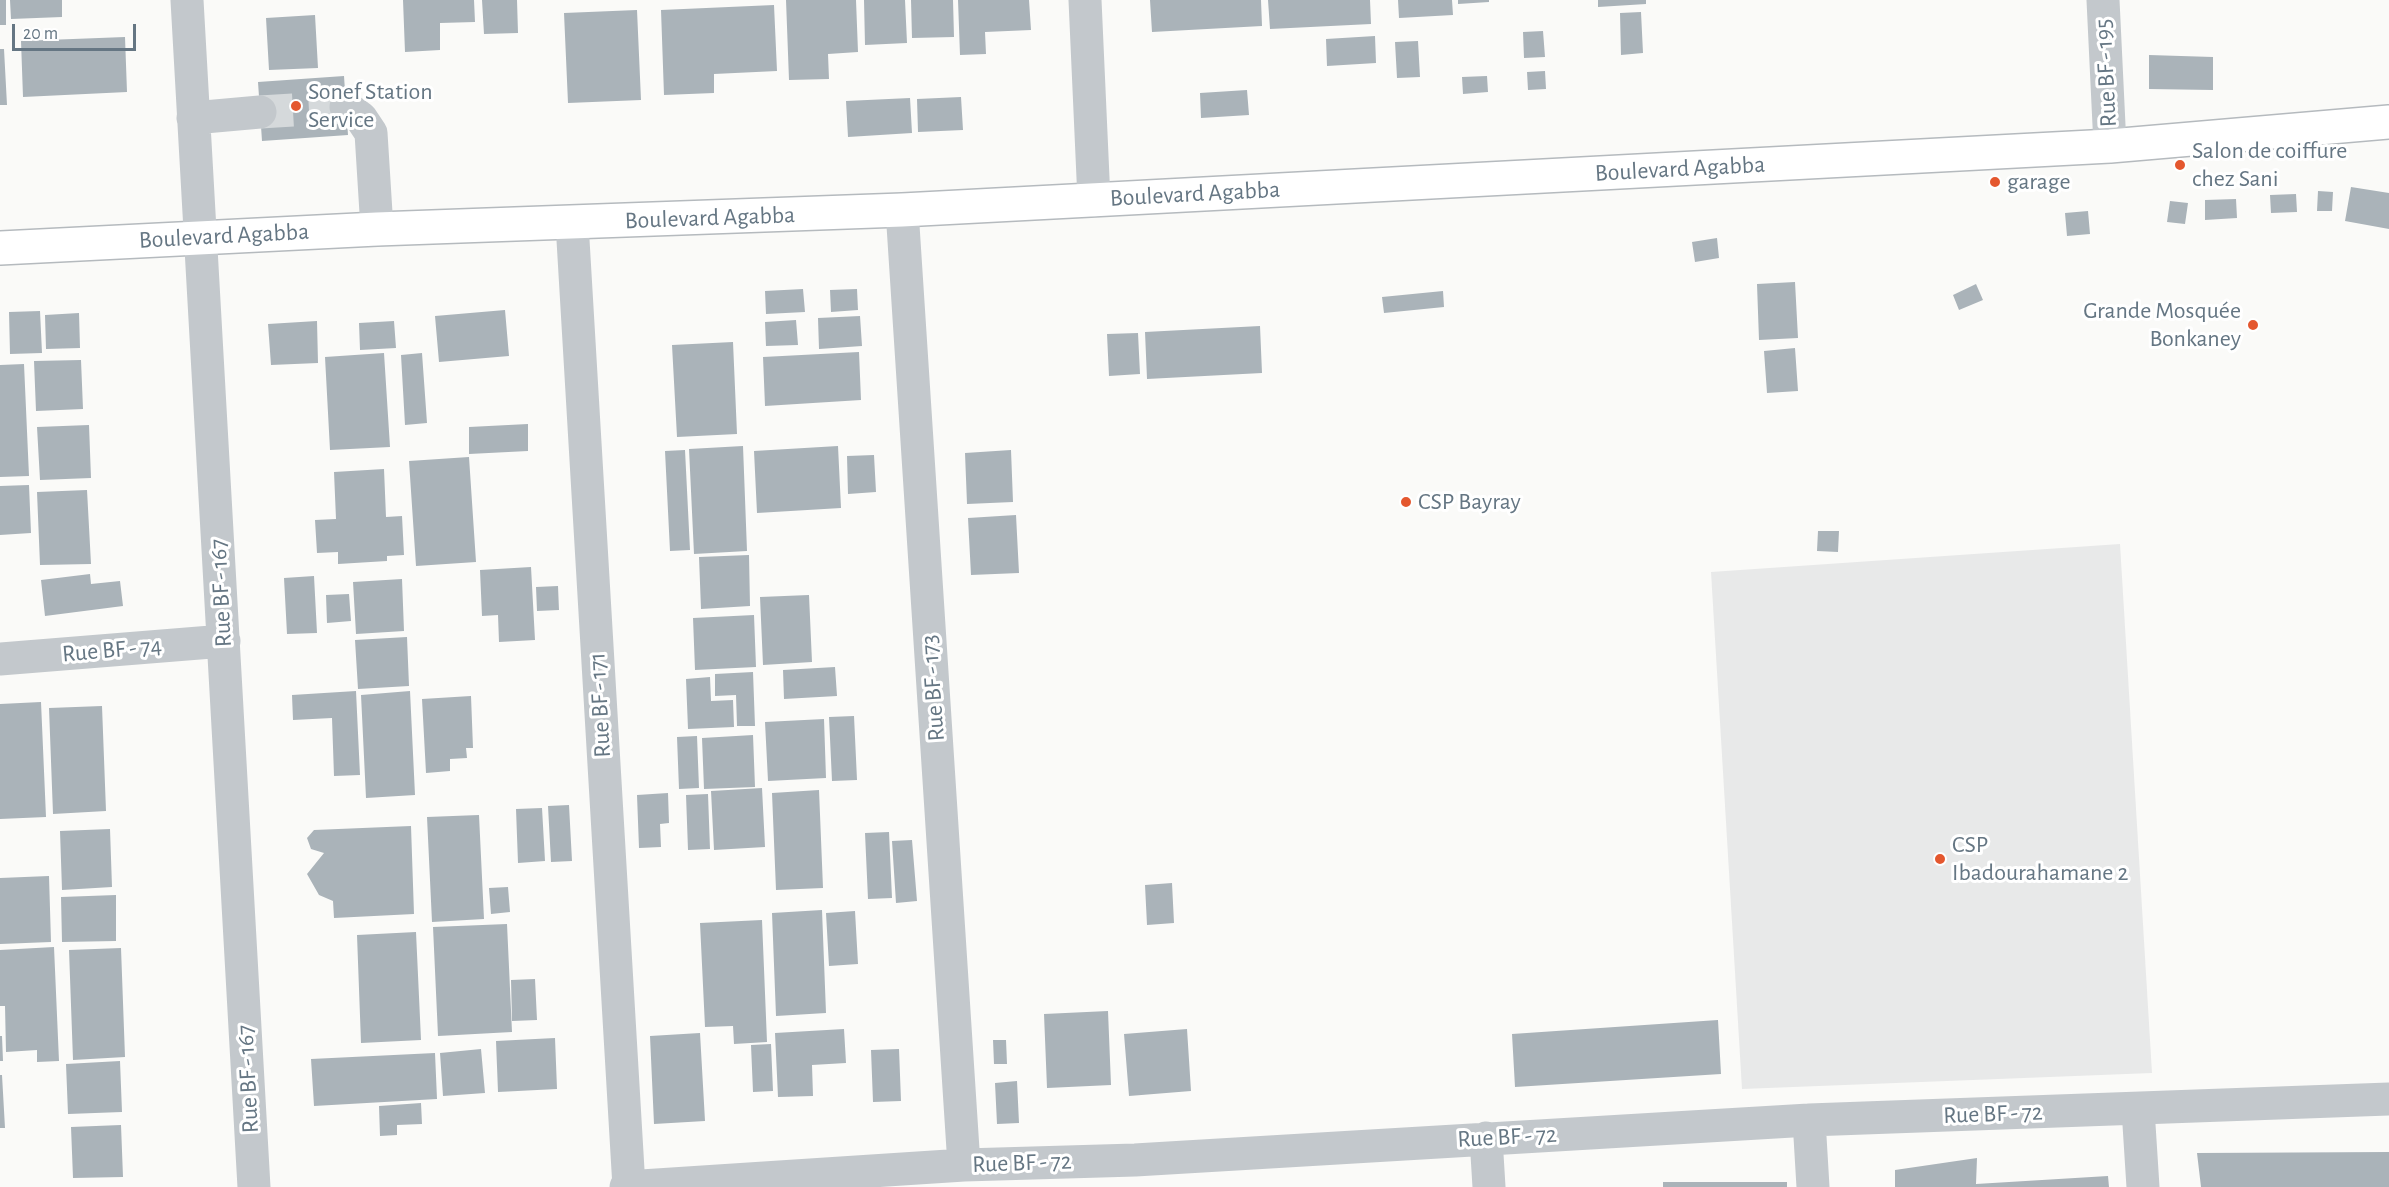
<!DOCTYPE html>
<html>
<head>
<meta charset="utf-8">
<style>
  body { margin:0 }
  #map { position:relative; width:2389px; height:1187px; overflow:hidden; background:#fafaf8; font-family:"Alegreya Sans",sans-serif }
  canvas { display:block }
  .scale { position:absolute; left:12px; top:24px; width:124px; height:27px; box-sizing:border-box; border:3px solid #657683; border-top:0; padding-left:8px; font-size:18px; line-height:21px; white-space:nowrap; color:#657683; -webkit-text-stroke:4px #fff; paint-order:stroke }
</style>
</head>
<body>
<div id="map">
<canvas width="2389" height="1187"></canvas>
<div class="scale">20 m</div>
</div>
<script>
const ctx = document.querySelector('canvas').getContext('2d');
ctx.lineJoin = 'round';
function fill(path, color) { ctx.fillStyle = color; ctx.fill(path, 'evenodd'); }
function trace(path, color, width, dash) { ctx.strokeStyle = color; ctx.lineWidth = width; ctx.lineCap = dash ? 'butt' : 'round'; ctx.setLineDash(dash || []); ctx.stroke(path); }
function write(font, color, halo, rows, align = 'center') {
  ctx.font = font + ' "Alegreya Sans",sans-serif'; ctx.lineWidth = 6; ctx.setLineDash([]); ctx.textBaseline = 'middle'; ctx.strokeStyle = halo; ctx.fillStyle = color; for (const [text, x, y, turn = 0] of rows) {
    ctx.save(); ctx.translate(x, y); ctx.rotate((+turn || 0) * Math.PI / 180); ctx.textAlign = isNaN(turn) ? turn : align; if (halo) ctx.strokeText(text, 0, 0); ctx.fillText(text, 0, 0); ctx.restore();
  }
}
fill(new Path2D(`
  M2120,544L2152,1073L1742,1089L1711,572Z`), '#e8e9e9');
fill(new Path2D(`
  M0,0H6V25H0Z
  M10,0H62V17L11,19Z
  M403,0H474L475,22L440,23V50L405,52Z
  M482,0H517L518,33L484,34Z
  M786,0H856L858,52L828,54L829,79L789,80Z
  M864,0H905L907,43L865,45Z
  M911,0H953L954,37L912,38Z
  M958,0H1029L1031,30L985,32L986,54L960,55Z
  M1150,0H1261L1262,26L1152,32Z
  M1268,0H1370L1371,24L1270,29Z
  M1398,0H1452L1453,15L1399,18Z
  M1458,0H1489V2L1458,4Z
  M1598,0H1646V4L1598,7Z
  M774,5L777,71L714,74V93L664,95L661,10Z
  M637,10L641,100L568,103L564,13Z
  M1641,12L1643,53L1621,55L1620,13Z
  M315,15L318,68L269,70L266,18Z
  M1543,31L1545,57L1524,58L1523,32Z
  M1375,36L1376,63L1327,66L1326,39Z
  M125,37L127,92L23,97L21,41Z
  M1418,41L1420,77L1397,78L1395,42Z
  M0,49H4L7,105H0Z
  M2149,55L2213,57V90L2149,89Z
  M1545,71L1546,89L1528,90L1527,72Z
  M344,76L348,135L262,141L258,82Z
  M1487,76L1488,92L1463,94L1462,77Z
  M1247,90L1249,115L1201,118L1200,93Z
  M961,97L963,130L918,132L917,99Z
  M910,98L912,133L848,137L846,101Z
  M2351,187L2389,193V229L2345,221Z
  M2318,191L2333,192L2332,211H2317Z
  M2296,194L2297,212L2271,213L2270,195Z
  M2236,199L2237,218L2205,220V200Z
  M2170,201L2188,203L2185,224L2167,222Z
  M2088,211L2090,234L2067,236L2065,213Z
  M1717,238L1719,258L1695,262L1692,242Z
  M1795,282L1798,338L1759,340L1757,284Z
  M1976,284L1983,300L1959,310L1953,295Z
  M803,289L805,312L766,314L765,291Z
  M857,289L858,310L831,312L830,290Z
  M1443,291L1444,307L1384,313L1382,297Z
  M505,310L509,356L439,362L435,316Z
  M40,311L42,353L10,354L9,312Z
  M79,313L80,348L46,349L45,315Z
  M860,316L862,346L819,349L818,318Z
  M796,320L798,345L766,346L765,322Z
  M317,321L318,363L271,365L268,324Z
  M394,321L396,348L360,350L359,323Z
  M1260,326L1262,373L1147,379L1145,332Z
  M1138,333L1140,374L1109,376L1107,334Z
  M733,342L737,434L677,437L672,345Z
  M1795,348L1798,391L1767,393L1764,351Z
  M859,352L861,400L765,406L763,357Z
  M384,353L390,447L330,450L325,357Z
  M422,353L427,423L405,425L401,355Z
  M81,360L83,409L36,411L34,361Z
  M24,364L29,476L0,477V365Z
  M528,424V451L469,454V427Z
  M89,425L91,478L40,480L37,427Z
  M743,446L747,551L694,554L689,449Z
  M838,446L841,508L757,513L754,451Z
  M685,450L690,550L670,551L665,451Z
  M1011,450L1013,502L967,504L965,453Z
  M874,455L876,492L848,494L847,456Z
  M469,457L476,562L416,566L409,461Z
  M384,469L386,517L402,516L404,555L387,556V561L338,564V552L317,553L315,520L336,519L334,472Z
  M29,485L31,533L0,535V486Z
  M87,490L91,564L40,565L37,492Z
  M1016,515L1019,573L971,575L968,518Z
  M1818,531H1839L1838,552L1817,551Z
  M749,555L750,606L701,609L699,557Z
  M531,567L535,640L499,642L498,615L482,616L480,570Z
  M90,574L91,584L120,581L123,606L45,616L41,580Z
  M314,576L317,633L287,634L284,578Z
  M402,579L404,631L356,634L353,582Z
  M558,586L559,610L537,611L536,587Z
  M349,594L351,621L327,623L326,595Z
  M809,595L812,662L763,665L760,597Z
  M754,615L756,667L695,670L693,618Z
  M407,637L409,686L358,689L355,640Z
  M835,667L837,696L784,699L783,670Z
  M753,672L755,726H737L736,695L715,696V674Z
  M710,677L711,701L733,700L734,727L688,729L686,679Z
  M356,691L360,775L334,776L332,718L293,720L292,695Z
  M410,691L415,795L366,798L361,695Z
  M471,696L473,748H466L467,758L450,759V771L426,773L422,699Z
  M41,702L46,817L0,819V704Z
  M102,706L106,811L53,814L49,708Z
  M854,716L857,780L832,781L829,717Z
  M824,719L826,778L768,781L765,722Z
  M753,735L755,787L704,789L702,738Z
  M697,736L699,788L679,789L677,737Z
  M762,788L765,847L714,850L711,791Z
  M819,790L823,888L776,890L772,793Z
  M668,793L669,823L660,824L661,847L639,848L637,795Z
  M708,794L710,849L688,850L686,795Z
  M569,805L572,861L551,862L548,806Z
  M542,808L545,861L518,863L516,809Z
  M479,815L484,919L432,922L427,817Z
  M411,826L414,914L334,918L333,901L319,895L307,874L324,853L311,849L307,838L314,830Z
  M110,829L112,887L62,890L60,831Z
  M889,832L892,898L868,899L865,833Z
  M912,840L917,901L896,903L892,841Z
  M49,876L51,942L0,944V878Z
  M1172,883L1174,923L1147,925L1145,885Z
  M508,887L510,912L491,914L489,888Z
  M116,895V941L62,942L61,897Z
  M822,910L826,1013L776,1016L772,913Z
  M855,911L858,964L829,966L826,913Z
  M762,920L767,1042L734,1044L733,1026L705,1027L700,923Z
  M507,924L512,1032L438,1036L433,927Z
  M416,932L421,1040L361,1043L357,935Z
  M54,947L59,1061L37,1062V1050L6,1052L5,1006H0V950Z
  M121,948L125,1057L73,1060L69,950Z
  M535,979L537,1020L512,1021L511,980Z
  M1108,1011L1111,1085L1047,1088L1044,1014Z
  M1718,1020L1721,1074L1515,1087L1512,1034Z
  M844,1029L846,1063L812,1065L813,1096L778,1097L775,1033Z
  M1187,1029L1191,1091L1129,1096L1124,1034Z
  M700,1033L705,1121L654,1124L650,1036Z
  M0,1036H2L3,1061H0Z
  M555,1038L557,1089L498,1092L496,1041Z
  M993,1040H1006L1007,1064H994Z
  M771,1044L773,1091L753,1092L751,1045Z
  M481,1049L485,1093L443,1096L440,1053Z
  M899,1049L901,1101L873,1102L871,1050Z
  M435,1053L437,1099L314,1106L311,1059Z
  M120,1061L122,1112L68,1114L66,1064Z
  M0,1075H2L5,1128H0Z
  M1017,1081L1019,1123L997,1124L995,1083Z
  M421,1103L422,1124L397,1125V1135L380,1136L379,1106Z
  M121,1125L123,1177L73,1178L71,1127Z
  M2389,1152V1187H2201L2197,1153Z
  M1977,1158L1976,1184L2108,1176L2109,1187H1895V1170Z
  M1663,1182H1787V1187H1663Z`), '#aab3b9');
trace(new Path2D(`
  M260,112L346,107`), '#d5d9db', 33, [33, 16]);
const major = new Path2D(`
  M0,248L377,229L902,210L2110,146L2389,122`);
trace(major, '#b5babe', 36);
trace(new Path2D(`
  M187,0L254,1187
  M1085,0L1094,200
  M2103,0L2110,146
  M346,107L361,118L371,133L377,229
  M193,118L260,112
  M902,210L964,1165
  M572,223L629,1187
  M0,659L224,641
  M2138,1109L2143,1187
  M1809,1120L1813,1187
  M1486,1138L1489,1187
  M626,1187L964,1165L1135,1160L1809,1120L2389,1099`), '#c3c8cc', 33);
trace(major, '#fff', 33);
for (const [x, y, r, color] of [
  [296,106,6,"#e4572e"],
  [2180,165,6,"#e4572e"],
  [1995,182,6,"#e4572e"],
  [2253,325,6,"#e4572e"],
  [1406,502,6,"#e4572e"],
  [1940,859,6,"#e4572e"]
]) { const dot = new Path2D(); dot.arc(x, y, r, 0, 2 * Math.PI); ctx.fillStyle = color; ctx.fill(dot); trace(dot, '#fff', 2); }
write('24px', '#657683', '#fff', [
  ["Rue BF - 195",2106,73,-93],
  ["Boulevard Agabba",1680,169,-3],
  ["Boulevard Agabba",1195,194,-3],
  ["Boulevard Agabba",710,218,-2],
  ["Boulevard Agabba",224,236,-3],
  ["Rue BF - 167",221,593,-93],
  ["Rue BF - 74",112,650,-5],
  ["Rue BF - 173",933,688,-94],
  ["Rue BF - 171",600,705,-93],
  ["Rue BF - 167",248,1079,-93],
  ["Rue BF - 72",1993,1114,-2],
  ["Rue BF - 72",1507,1137,-3],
  ["Rue BF - 72",1022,1163,-2]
]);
write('24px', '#657683', '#fff', [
  ["Sonef Station",308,92],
  ["Service",308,120],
  ["Salon de coiffure",2192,151],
  ["chez Sani",2192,179],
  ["garage",2007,182],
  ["Grande Mosquée",2241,311,"right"],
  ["Bonkaney",2241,339,"right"],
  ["CSP Bayray",1418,502],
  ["CSP",1952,845],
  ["Ibadourahamane 2",1952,873]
], 'left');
</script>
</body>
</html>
